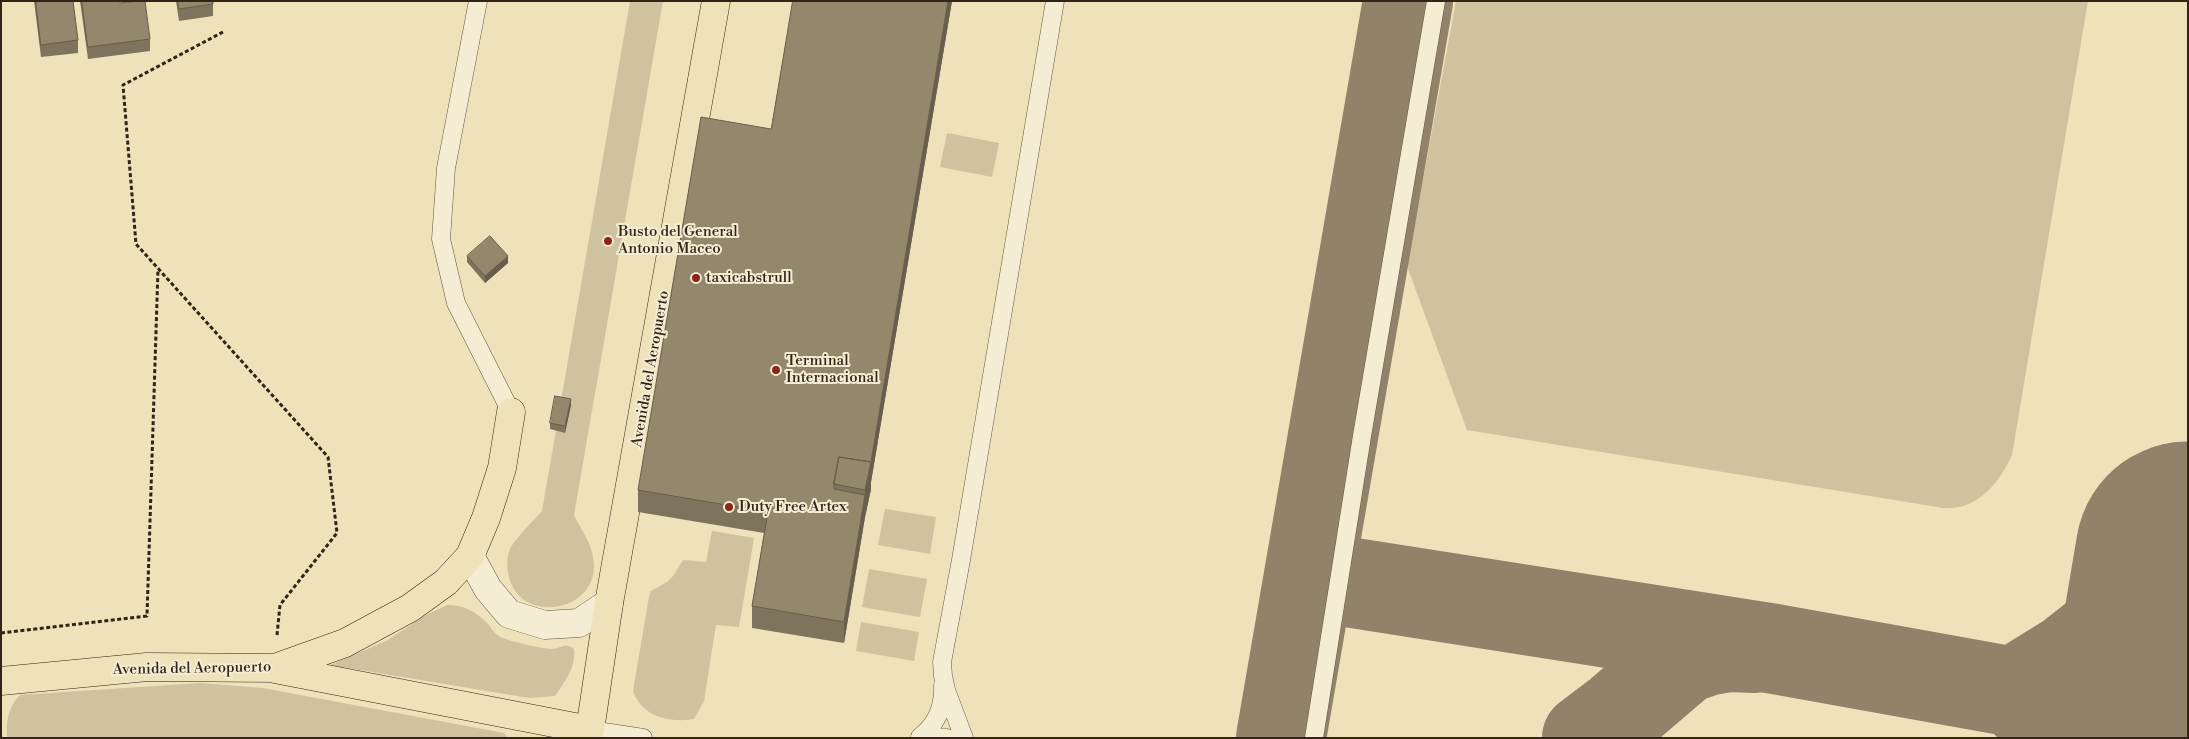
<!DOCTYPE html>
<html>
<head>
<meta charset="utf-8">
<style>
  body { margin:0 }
  #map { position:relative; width:2189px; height:739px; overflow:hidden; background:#eee2bb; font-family:"Libre Bodoni",serif }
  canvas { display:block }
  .frame { position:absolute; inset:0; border:2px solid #312417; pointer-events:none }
</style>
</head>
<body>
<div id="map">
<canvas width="2189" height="739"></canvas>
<div class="frame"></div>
</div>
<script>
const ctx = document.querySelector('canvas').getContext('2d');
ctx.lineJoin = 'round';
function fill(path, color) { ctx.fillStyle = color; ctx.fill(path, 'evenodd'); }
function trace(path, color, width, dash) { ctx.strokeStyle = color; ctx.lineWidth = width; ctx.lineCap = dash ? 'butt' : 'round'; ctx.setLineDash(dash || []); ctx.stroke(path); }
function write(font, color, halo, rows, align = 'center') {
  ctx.font = font + ' "Libre Bodoni",serif'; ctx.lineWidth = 4; ctx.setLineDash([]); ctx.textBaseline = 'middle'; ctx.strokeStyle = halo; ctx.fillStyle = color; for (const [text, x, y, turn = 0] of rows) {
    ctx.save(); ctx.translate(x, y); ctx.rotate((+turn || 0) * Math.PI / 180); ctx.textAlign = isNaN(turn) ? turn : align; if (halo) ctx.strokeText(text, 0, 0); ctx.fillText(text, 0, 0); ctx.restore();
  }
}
fill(new Path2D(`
  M630,1H663L574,515C580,528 591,542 593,557C604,613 516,628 508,572C507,565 507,556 510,549C514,540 534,520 542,511Z
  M1456,1H2088L2012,455C2002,476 1989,496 1966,505C1959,508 1950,508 1943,508L1467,430L1407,266Z
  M947,133L999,143L992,177L940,167Z
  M885,509L936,517L930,554L878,545Z
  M712,531L754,538L739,627L716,625L704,701L694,719C670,723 642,717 633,691L649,597L651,591L667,582L674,575L683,560L706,562Z
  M869,569L927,579L920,617L862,607Z
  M447,605C464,605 477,612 488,624C491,628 495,634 499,636C506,641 544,649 552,649C561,648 566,642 574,649C576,668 565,681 555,696L529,698L330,665L386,641L426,615Z
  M861,622L919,632L914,661L856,651Z
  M200,683L263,688L504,733L508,738H7C6,721 8,707 20,695Z`), '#cec29f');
trace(new Path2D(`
  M1309,576L1775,649L2014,692L2067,738
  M2014,692L2069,658L2129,611L2173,550L2188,512
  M1281,738L1408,1
  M1587,738L1620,713L1683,659L1706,651L1728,647L1756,648`), '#908369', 90);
trace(new Path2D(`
  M2157,738L2188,554`), '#908369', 225);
const lane = new Path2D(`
  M478,1L446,168L441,239L456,303L511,412
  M590,730L643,738
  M920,737C937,724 944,707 943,685
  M920,737L947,738
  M964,738L946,690L943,676L942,662L961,560L1055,1
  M1314,738L1362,436L1436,1`);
const street = new Path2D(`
  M470,556L488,589L509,614L545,625L579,623L609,603`);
const primary = new Path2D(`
  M275,669L590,730
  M1,681L147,667L275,668L345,643L410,608L446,582L470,556L486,518L502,468L511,412
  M587,738L590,730L609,603L716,1`);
trace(lane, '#605440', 19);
trace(street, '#605440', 29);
trace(primary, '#312417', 29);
trace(new Path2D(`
  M223,32L123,85L136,244L328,457L337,533L280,605L277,635
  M1,633L147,616L158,269`), '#312417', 3, [4, 2.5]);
trace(lane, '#f4ecd3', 18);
trace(street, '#f4ecd3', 28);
trace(primary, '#eee2bb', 28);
fill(new Path2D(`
  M34,1H73L78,40V53L41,57Z
  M80,1H120V3L150,39V51L88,59Z
  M176,1H213V16L179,21Z
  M793,1H952L871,482V489L865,517L844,643L752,628V606L764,533L638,512V490L771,129Z
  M467,256L508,263L485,283L467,262Z
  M1,346L2,355V377H1Z
  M571,405L565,433L550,429V423Z`), '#7e745d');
fill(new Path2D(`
  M948,1H952L871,482V489L865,517V490Z
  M508,256V263L485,283V276Z
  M571,399V405L565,433V426Z
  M865,495V517L844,643V622Z`), '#675e4c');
const building = new Path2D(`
  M36,1H73L78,40L41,45Z
  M82,1H120V3L138,1H145L150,39L88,47Z
  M178,1H213V4L179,9Z
  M793,1H948L871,462L839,457L834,484V489L865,495L844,622L752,606L768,512L638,490L701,117L771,129Z
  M490,236L508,256L485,276L467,256Z
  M555,396L571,399L565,426L550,423Z
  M839,457L871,462L865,490L834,484Z`);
fill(building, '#93876c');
trace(building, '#675e4c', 1);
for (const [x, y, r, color] of [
  [608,241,5,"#8f2418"],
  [696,278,5,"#8f2418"],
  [776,370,5,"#8f2418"],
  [729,507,5,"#8f2418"]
]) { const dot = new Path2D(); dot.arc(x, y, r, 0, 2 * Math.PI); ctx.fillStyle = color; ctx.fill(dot); trace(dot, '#f4ecd3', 2); }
write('15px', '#312417', '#f4ecd3', [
  ["Busto del General",618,232],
  ["Antonio Maceo",618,249],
  ["taxicabstrull",706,278],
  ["Terminal",786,361],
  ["Internacional",786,378],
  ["Duty Free Artex",739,507]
], 'left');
write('15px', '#312417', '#f4ecd3', [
  ["Avenida del Aeropuerto",651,369,-80],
  ["Avenida del Aeropuerto",192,669,-1]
]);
</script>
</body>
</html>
